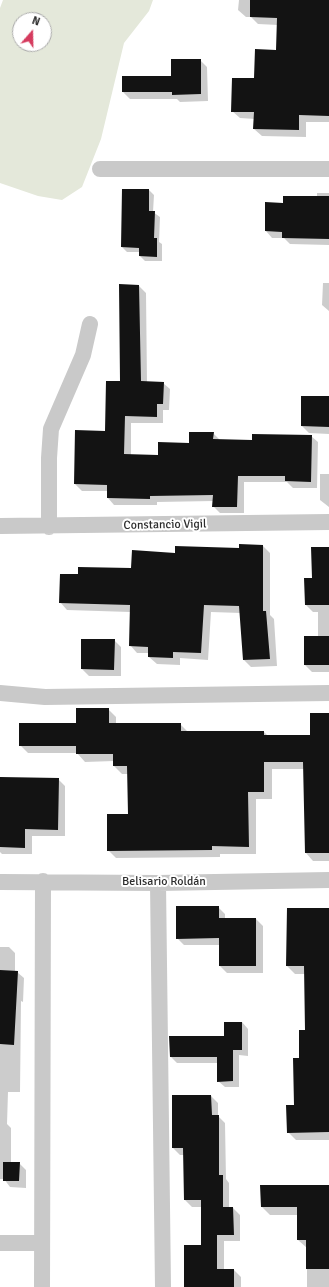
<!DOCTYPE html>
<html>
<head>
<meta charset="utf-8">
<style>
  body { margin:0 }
  #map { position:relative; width:329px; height:1287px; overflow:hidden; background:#fff; font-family:Signika,sans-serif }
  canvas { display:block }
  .north { position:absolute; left:12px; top:12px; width:40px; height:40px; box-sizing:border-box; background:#fff; border:1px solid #ababab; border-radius:50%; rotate:20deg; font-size:11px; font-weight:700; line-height:16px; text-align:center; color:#2c2c2c }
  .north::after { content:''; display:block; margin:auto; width:14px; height:18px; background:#d53b5e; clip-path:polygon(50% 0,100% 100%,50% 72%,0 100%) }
</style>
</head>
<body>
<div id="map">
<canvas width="329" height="1287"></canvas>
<div class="north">N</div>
</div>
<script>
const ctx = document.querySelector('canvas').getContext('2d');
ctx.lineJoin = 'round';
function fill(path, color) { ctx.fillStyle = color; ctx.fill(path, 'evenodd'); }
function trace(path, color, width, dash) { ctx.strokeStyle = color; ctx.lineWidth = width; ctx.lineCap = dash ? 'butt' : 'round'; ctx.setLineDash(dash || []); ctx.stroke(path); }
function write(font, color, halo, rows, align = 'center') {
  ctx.font = font + ' Signika,sans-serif'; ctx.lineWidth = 4; ctx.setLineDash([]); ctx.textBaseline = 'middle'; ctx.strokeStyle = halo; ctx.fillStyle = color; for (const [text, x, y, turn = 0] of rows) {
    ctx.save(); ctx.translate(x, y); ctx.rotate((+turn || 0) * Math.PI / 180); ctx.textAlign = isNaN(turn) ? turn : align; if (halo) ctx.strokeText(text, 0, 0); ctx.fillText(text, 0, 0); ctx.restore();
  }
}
fill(new Path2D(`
  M3,0H153L149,11L124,43L101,139L82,187L62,200L38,196L0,183V8ZM20,20H44V44H20Z`), '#e4e8da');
fill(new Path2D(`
  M239,0H329V122H306V137L262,136L254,129L255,119L240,118L232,111L277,51L278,25L258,24L251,17H246L238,10Z
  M200,60L207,67L208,101L180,102L177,99H130L123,92L172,77Z
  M149,190L154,195L153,212L160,217L159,242L162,244V261H145L140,256V252H127L122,247Z
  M317,193H329V245L290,244L284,238H272L266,231V203L284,204L317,197Z
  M323,283H329V311L322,305Z
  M139,286L146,293L147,382L163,383L170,389L169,410H163V423H131V456H159L213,433L220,440L253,441L311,436L318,442L317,488H293L287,482H244V513H220L213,506L214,501L157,502V505H114L108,498V491H82L75,484L106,432L121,382Z
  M302,397H329V434L309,433L302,426Z
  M320,474H329V507L320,500Z
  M263,546L270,553V615L274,619L277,666L251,667L244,660L241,613L211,612L208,660L180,658V665L157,664L149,657V653H137L130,645V612L67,610L60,602L79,575L132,569L176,554Z
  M329,548V672H312L305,665L318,637V612H313L306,605L305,579H313Z
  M114,640L121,647V676H89L82,669Z
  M108,709L116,717V724H180L188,732H264L268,736H311L329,714V861H313L306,853L304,769H272V799H256V854H220V857L116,858L108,850L129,815L128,774H122L114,766V761L85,762L77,753H28L20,745L77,724Z
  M0,778L58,779L65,786V836H32V854H2L0,852Z
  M218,907L225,914V919H256L263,926V973H227L220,966V945H184L177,938Z
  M288,908L329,909V1140H296L288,1132L295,1106L300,1059L306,1031V974H295L287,966Z
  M0,947H9L15,953V971L17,972L24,978L23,1002L21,1001L20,1092H8L7,1124L11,1128V1163H19L26,1170V1188L10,1187L4,1179H0Z
  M242,1022L248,1029V1056L239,1055V1087H225L218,1081V1063H177L171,1057L225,1037Z
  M211,1096L218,1103V1116L225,1123L226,1179L229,1183V1208H233L240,1215V1241H224V1270H234L241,1277V1287H185L202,1246V1207H192L185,1200L184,1155H180L173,1148Z
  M329,1187V1287H307V1248L298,1240V1215H270L262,1207Z`), '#0003');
fill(new Path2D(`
  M250,0H329V116L299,115V130L253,129L254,112H231L232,78H254L255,49L276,50L277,18L250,17Z
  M171,59H201V94L172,95V92H122V76H171Z
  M122,189H149V211H155L154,238H157V257L139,256V248L121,247Z
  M283,196H329V239L282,238V232L265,231V202L283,203Z
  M119,284L139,285L141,381L164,382L163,404H157V417L125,416L124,454L158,455V442L189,443V432H214L213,439L252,440V434L312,435L311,482L285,481V476H238L237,507H212L213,495L150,496V499L107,498V485L74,484L75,430L105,431L106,381H120Z
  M301,396H329V427L301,426Z
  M239,544L263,545V611H266L270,659L243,660L239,606L204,605L201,653L173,652V658L148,657V647L129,646L130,605L59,603L60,574H78V567L131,568L132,550L175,553V546L239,548Z
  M311,547H329V605H305L304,578H312Z
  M304,636H329V665H304Z
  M81,639H115L114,670L81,669Z
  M76,708H109V723H181V731H264V735H310V713H329V853H305L303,762H264V792H248L249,847L212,846V850L107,851V814H128L127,766H113V754H76V746H19V723H76Z
  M0,777L59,778L58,830L25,829V848L0,847Z
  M176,906H219V918H256V966H219V938L176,939Z
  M287,908H329V1132L287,1133L286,1105H294L293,1058H299V1030H305L304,966H286Z
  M0,970L18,971L14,1045L0,1044Z
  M224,1022H242V1050H233V1081L217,1082V1057H170L169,1036H224Z
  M172,1095H211L212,1115H219V1175H223V1207H233L234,1235H217V1269H234V1287H184V1245H201V1200H184L183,1148H172Z
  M3,1162H20L19,1181H3Z
  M260,1185H329V1269H306V1240H297V1207H261Z`), '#131313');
trace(new Path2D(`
  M100,169H329
  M0,526L329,522
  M49,527V458L51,429L83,355L90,324
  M0,693L45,697L329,693
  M0,882L158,883L329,880
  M158,883L163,1287
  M0,1243H42
  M42,1287L43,881`), '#c9c9c9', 16);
write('12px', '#2c2c2c', '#fff', [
  ["Constancio Vigil",165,525,-1],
  ["Belisario Roldán",164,882]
]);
</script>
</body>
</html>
